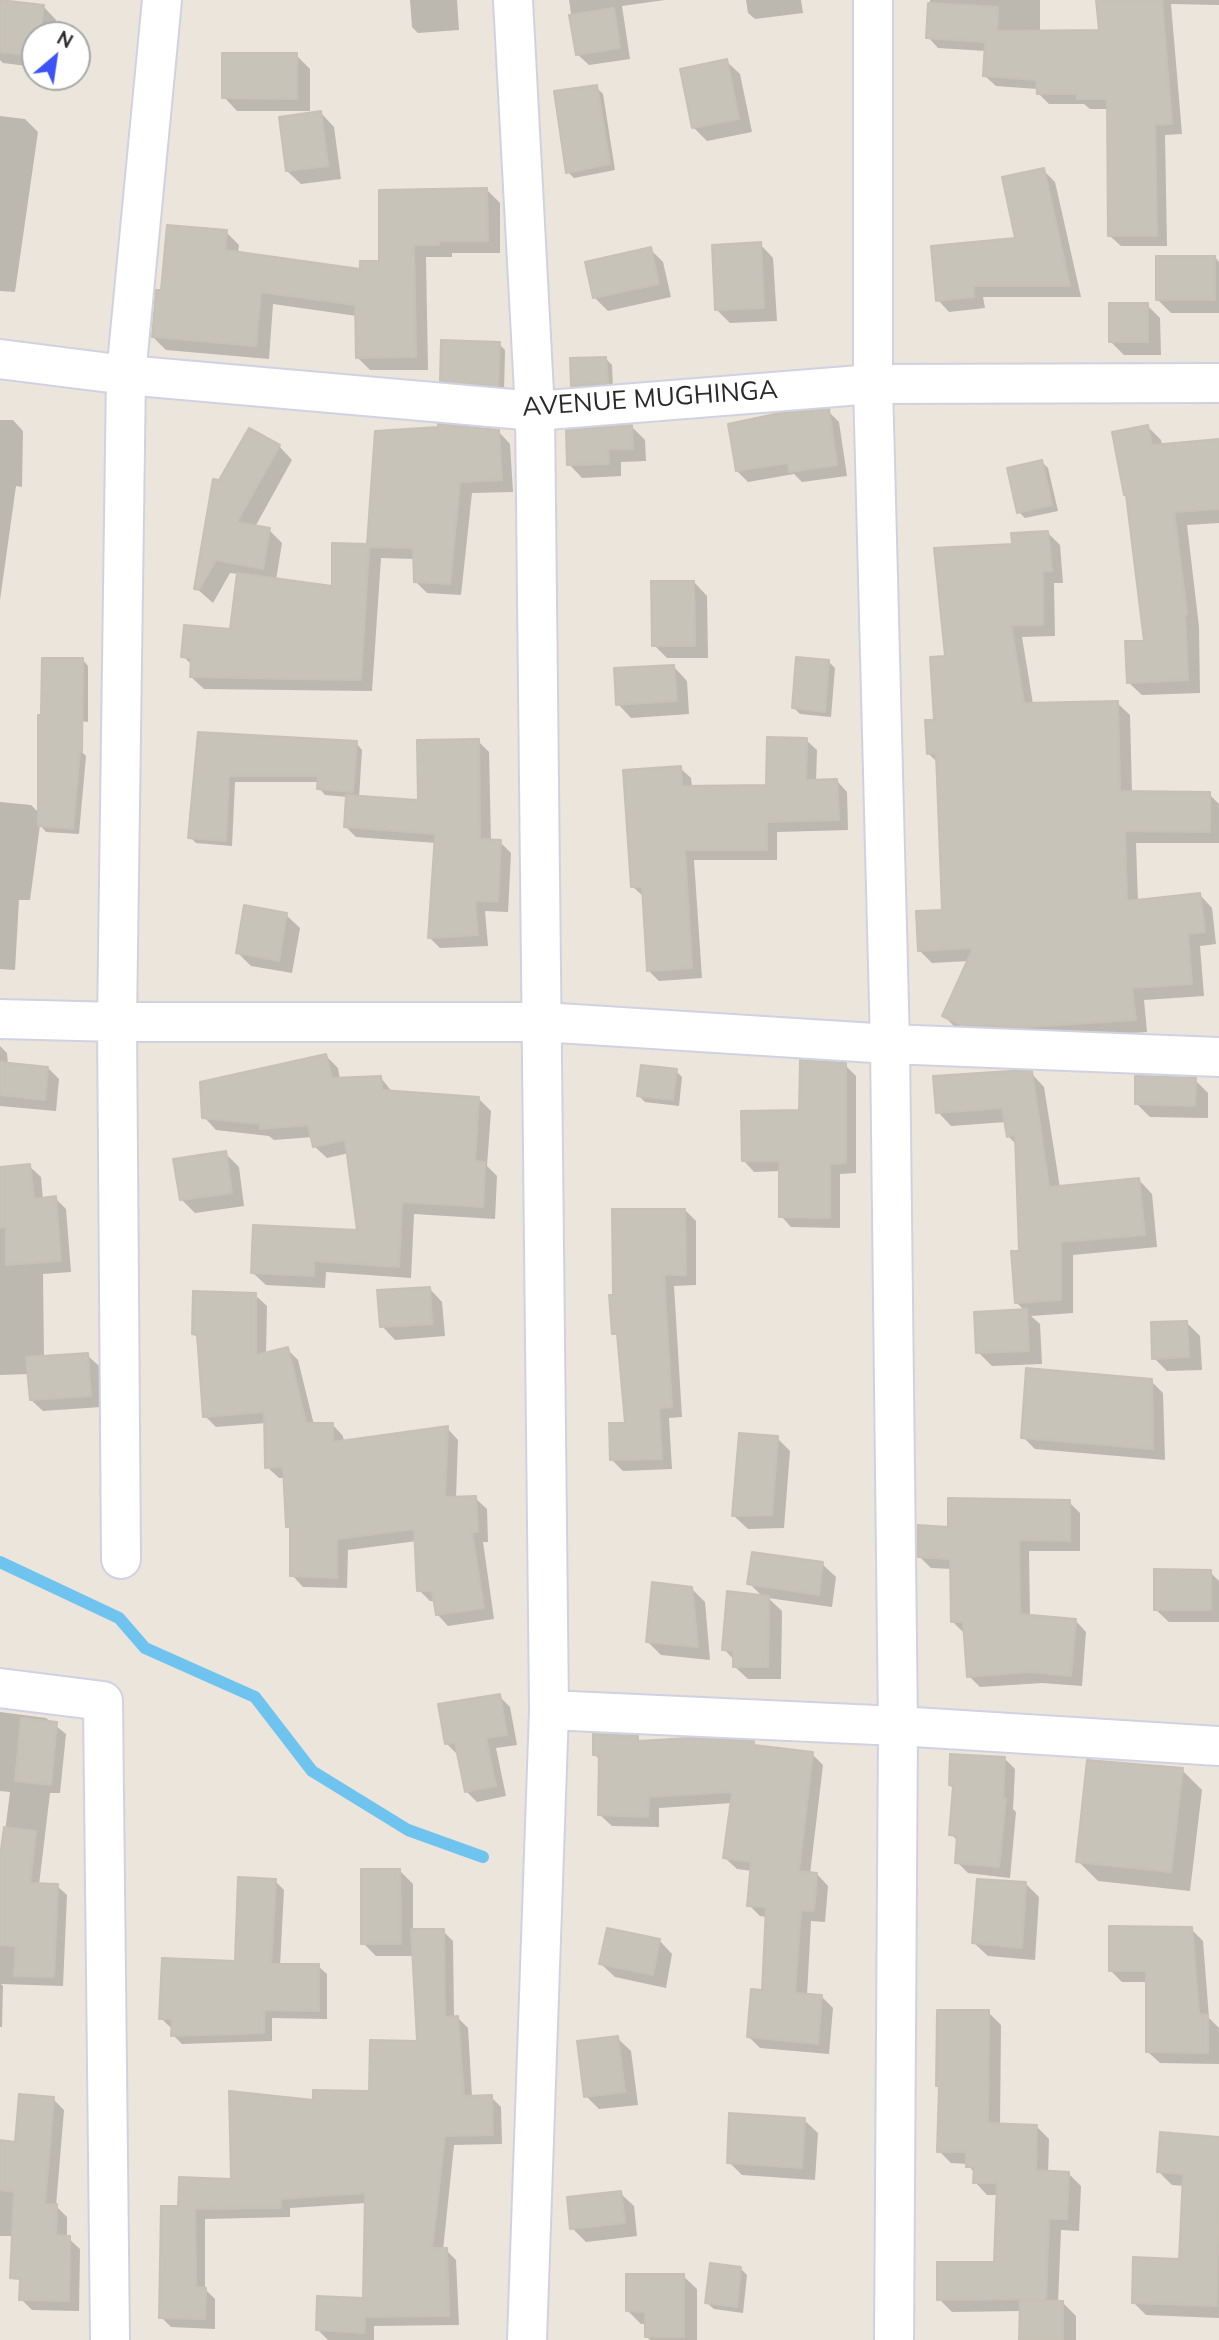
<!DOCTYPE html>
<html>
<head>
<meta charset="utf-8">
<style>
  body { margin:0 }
  #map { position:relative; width:1219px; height:2340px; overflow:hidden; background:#ebe5db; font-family:Mulish,sans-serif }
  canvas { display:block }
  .north { position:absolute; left:21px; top:21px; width:70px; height:70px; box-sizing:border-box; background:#fff; border:2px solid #a9a9a9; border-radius:50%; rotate:29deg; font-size:19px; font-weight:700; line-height:28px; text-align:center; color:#292929 }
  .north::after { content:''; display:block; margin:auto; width:24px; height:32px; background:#3b53f9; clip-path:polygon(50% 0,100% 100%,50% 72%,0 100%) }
</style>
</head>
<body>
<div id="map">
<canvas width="1219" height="2340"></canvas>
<div class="north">N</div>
</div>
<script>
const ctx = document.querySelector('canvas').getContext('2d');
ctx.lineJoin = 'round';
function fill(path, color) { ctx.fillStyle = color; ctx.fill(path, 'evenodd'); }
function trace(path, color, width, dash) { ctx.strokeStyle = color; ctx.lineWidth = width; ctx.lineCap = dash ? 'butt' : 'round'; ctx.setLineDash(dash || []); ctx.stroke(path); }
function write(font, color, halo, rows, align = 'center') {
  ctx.font = font + ' Mulish,sans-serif'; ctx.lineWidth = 7; ctx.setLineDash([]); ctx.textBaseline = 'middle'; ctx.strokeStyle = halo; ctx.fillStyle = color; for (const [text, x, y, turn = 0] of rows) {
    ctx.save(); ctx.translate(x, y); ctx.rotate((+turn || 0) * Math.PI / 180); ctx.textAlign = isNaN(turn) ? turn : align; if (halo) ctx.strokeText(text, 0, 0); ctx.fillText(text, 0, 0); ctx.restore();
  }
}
fill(new Path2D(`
  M410,0H457L459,30L418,33L412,27Z
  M569,0H665L622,6L630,59L589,65L577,54Z
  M746,0H801L803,13L755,19L748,13Z
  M930,0H1040V32H1101L1131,0H1219V5L1171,4L1182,134L1165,135L1167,246H1121L1110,236L1108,109H1090L1084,104H1049L1038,93V89L996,86L985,76L986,51L938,48L928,37Z
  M0,2L43,6L56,20L55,35H35V67L3,63L0,60Z
  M296,55L310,69V111H237L224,97Z
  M726,61L740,74L752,132L707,141L693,127Z
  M596,87L603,94L615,170L574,178L568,172Z
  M321,113L334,127L341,179L301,184L287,171Z
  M0,116L25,119L38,132L15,292L0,291Z
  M1043,170L1055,182L1081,297H983L985,308L949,312L938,300L1017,239Z
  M487,190L500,203V253H452V257H426L428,370H370L357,357V316L273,304L269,359L166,350L153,337L163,292L226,232L239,245L238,253L361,271L381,263Z
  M760,244L773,258L777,321L730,323L717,310Z
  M650,249L663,262L671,297L608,311L595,298L587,263Z
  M1215,257L1219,262V313H1171L1157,299Z
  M1147,305L1160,318L1161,355H1124L1111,342Z
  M499,344L505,350L504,391L448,386L442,380Z
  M606,359L612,365L613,389L580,392L573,385Z
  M828,411L839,422L847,476L802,482L794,474L748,482L737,471Z
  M0,420H13L23,431L22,487L16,486L0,600Z
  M632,427L645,440L646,461L621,462V476L582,478L569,464Z
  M1148,427L1161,440L1162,446L1219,441V523L1187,525L1199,627L1200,693L1142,695L1128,682L1146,642L1129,497Z
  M498,431L510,444L513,492L472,493L461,595L427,593L415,581V559L381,558L372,691L204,689L191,677L193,666L183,656L232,631L239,574L230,573L213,603L196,588L220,482L279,446L292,460L255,527L269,530L282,543L276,580L333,588L369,546Z
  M1042,462L1048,468L1058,511L1025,518L1019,512Z
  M1047,532L1060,545L1063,583H1054L1055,636L1022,637L1033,704L1117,703L1130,715L1132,793L1209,794L1219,804V843H1136L1138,902L1200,895L1212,908L1216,944L1200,946L1204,996L1144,1000L1147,1032L1038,1039L956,1028L944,1016L969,961L932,963L920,951L944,911L938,763L928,753L946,658L1014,546Z
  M694,582L707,596L708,658H667L654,645Z
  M82,659L88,666V722L50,717Z
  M829,662L835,668L831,717L800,714L794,708Z
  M674,667L687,681L689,714L631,718L618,704Z
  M199,734L356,743L362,750L359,798L420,802L478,741L489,752L491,842H500L511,853L508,912L485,911L488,946L440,948L429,937L436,843L356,837L345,826L348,797L325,795L319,788V782H235L232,846L196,843L190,837Z
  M806,740L817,750L816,782L837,781L847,792L848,830L777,832V860H694L702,978L659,981L648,970L644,897L633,887L680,768L691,778L692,788L768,787Z
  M80,750L86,756L79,834L46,832L40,825L30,900H19L15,970L0,969V802L31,805L40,814Z
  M286,915L300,928L292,973L251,966L238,953Z
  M0,1046L7,1053L8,1064L48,1068L59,1079L56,1111L0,1106Z
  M326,1056L338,1068L340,1079L381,1078L393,1093L478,1098L491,1111L487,1166L497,1176L495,1219L414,1214L411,1278L326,1272L325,1288L266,1285L253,1273L359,1232L349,1153L327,1158L314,1146L313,1137L274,1140L269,1136L216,1130L204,1117Z
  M845,1065L856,1076V1173L840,1174V1228L791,1227L781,1216V1171L754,1172L744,1161L801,1112Z
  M676,1071L682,1077L679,1106L645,1102L639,1096Z
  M1031,1073L1044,1087L1060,1188L1139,1180L1152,1194L1157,1247L1073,1255V1313L1031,1316L1040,1324L1042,1364L992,1366L978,1352L1025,1311L1016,1302L1021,1253L1017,1145L1008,1136L1006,1122L951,1126L938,1112Z
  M1195,1080L1208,1093V1118L1150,1117L1136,1103Z
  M225,1153L239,1167L244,1206L195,1213L181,1199Z
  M29,1166L41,1177L43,1200L55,1198L66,1209L71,1272L43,1274L44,1358L87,1355L99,1366L101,1407L43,1411L31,1400L29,1374L0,1375V1169Z
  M685,1210L696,1221V1285L674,1286L682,1417L669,1418L672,1469L623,1471L612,1460L627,1424L620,1339L614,1333Z
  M429,1288L442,1302L445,1336L395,1340L382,1326Z
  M255,1295L267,1306L266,1354L287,1349L298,1360L314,1425L332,1424L343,1436L344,1442L447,1428L458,1440L456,1498H475L487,1509L488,1542H483L494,1619L448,1626L437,1614L435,1601H430L419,1590L417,1541L348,1550L347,1588L303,1587L292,1575V1531L288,1527L285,1478H279L267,1467L266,1423L216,1427L205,1416L199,1339L194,1334Z
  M1186,1322L1200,1336L1202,1370L1167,1371L1154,1358Z
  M1151,1381L1163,1393L1165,1460L1035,1449L1023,1437Z
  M777,1438L790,1451L784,1528L748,1529L734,1516Z
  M1069,1502L1080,1513V1551H1029L1030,1617L1075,1620L1086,1632L1082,1686L1042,1683L980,1687L969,1676L964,1633L953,1622L952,1569L931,1568L920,1557L950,1529Z
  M822,1564L836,1577L832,1607L768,1598L782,1611L781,1679H748L734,1666V1660L724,1649L763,1597L749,1583Z
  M1210,1572L1219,1581V1622H1169L1155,1609Z
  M692,1589L705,1602L710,1660L661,1655L648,1642Z
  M499,1696L510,1707L517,1745L496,1748L506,1796L477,1802L466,1791L457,1754L447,1744Z
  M0,1712L46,1718L66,1734L60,1793H50L39,1885L57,1886L67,1895L63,1986L1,1984L3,1986L2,2027H0V1872L10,1792L0,1791Z
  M637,1738L642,1742L753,1743L757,1747L812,1754L823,1765L810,1874H817L828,1886L825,1922L811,1921L807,1995L821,1996L833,2008L829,2054L760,2048L749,2037L763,1992L767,1917L760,1916L749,1905L752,1871L737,1869L725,1858L732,1803L659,1808V1827L612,1826L600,1815L601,1761L594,1754Z
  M1004,1758L1015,1769L1013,1809L1016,1812L1010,1878L968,1873L957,1862L959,1842L951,1834L955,1789L950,1785Z
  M1182,1770L1202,1790L1190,1891L1098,1881L1078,1861Z
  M400,1871L413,1884V1931H443L453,1941L454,2018H458L468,2028L472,2097H491L501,2107L502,2144L454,2145L443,2250H446L456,2260L459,2325L374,2326V2340H328L318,2330L364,2300L366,2203L290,2208V2217L205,2219V2289L215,2299V2329L171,2327L161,2317L180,2208L233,2180L315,2102L371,2093L419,2043L414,1956H376L363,1943Z
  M275,1881L284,1890L280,1966H318L327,1974V2019L272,2018V2041L182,2044L173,2035V2027H170L161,2018L236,1963Z
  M1026,1884L1039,1897L1035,1960L988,1956L974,1943Z
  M1191,1929L1203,1941L1209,2018L1219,2028V2064L1160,2063L1148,2052V1982H1122L1110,1970Z
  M659,1940L672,1954L666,1988L615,1977L601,1964Z
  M988,2012L1001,2025L1000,2125L1037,2127L1049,2139L1048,2173H1068L1081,2186L1079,2231L1061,2230L1058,2303H1063L1076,2316V2340H1021L1022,2311L952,2312L939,2299L996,2263L998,2195H987L975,2182V2174L968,2164L951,2163L939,2151L940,2088L938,2086Z
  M617,2038L631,2051L638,2105L599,2109L586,2096Z
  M53,2099L64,2110L56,2206L67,2217V2237L80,2249L79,2311L32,2310L21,2299L22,2236H0V2142L17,2144Z
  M804,2120L818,2133L815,2180L742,2175L729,2162Z
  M1161,2134L1219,2139V2318L1146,2315L1133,2302L1181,2260L1185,2186L1172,2185L1159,2172Z
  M620,2193L634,2206L637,2236L586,2242L572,2228Z
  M741,2269L747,2275L743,2313L714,2309L707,2303Z
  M683,2276L697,2289V2340H650L646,2336L647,2324H641L628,2311Z`), '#0003');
trace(new Path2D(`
  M0,1562L119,1618L145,1648L255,1697L312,1771L408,1830L483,1857`), '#6ec4ee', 12);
const building = new Path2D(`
  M0,0L44,5L40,35H35V56L0,52Z
  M1096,0H1162L1172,124L1155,125L1157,236H1108L1107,99H1077V94H1037L1036,80L983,76L985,42L926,38L928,3L998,7L997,31L1099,30Z
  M614,8L620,48L576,55L569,15Z
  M222,53H297V99L222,98Z
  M727,59L739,119L692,128L680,69Z
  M597,85L610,164L566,173L554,91Z
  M321,111L328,166L286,171L279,117Z
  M1044,168L1070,286H973L974,297L936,301L931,246L1015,238L1002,177Z
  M487,188L488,241H439V245H414L416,357L356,358L355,305L261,292L256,346L152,337L156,290H161L167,225L227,230L225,250L360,269V261H379V190Z
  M761,242L764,308L715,310L712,245Z
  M651,247L659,284L593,298L585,262Z
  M1156,256H1215V300H1156Z
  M1109,303H1148V342H1109Z
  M441,340L500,342L498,386L440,381Z
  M606,357L608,383L571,386L570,358Z
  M829,409L837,465L789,472L788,463L736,471L728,424L780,413Z
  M438,424L499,430L502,480L460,482L450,584L414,582L413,548L369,547L361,680L190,677L191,658L181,657L184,625L230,629L237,573L332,586V543L367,544L375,431L438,427Z
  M632,425L633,449H608L609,464L567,465L566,430Z
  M1148,425L1152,445L1219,439V509L1174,512L1187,614H1185L1188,680L1127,683L1125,641H1144L1126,495H1124L1112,432Z
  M249,428L280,445L237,522L270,528L263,569L216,560L199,590L194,589L213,479L219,480Z
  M1042,460L1052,505L1017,513L1007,468Z
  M1048,531L1052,571L1043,572V625H1011L1024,703L1118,701L1120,791L1210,792V832L1125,831L1127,901L1200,893L1205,932L1188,934L1192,984L1132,988L1136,1020L1025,1027L961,1025L942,1016L973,948L918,951L916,911L942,910L936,753L927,754L925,720H934L930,657L945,656L934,548L1012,544L1011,533Z
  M651,581H694L695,646H652Z
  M796,657L829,660L825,712L792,708Z
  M42,658H83L82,751H80L73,829L38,826V715H41Z
  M674,665L677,701L616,705L614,668Z
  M198,732L357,741L353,792L317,789L318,776H229L226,841L188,838Z
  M767,737L807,738L806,780L837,779L839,820L767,822V850H685L692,968L647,971L642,887H631L623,770L681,766L682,786L766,785Z
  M479,739L480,839L501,840L498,902L475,901L478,935L428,938L435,834L344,827L346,795L418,800L417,740Z
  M244,905L287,913L279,961L236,953Z
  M326,1054L332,1078L381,1076L382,1090L479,1097L475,1161L485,1162L483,1207L402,1202L399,1267L314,1261V1276L251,1273L253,1225L357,1230L345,1140L313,1147L308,1125L260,1129V1124L202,1118L200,1082Z
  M800,1060L846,1063V1163L830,1164V1218L779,1217V1161H742L741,1111L799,1110Z
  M0,1062L48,1067L45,1100L0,1095Z
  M641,1065L677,1069L673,1100L637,1096Z
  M1010,1071H1032L1049,1187L1139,1178L1145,1235L1061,1242V1300L1015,1303L1011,1251H1019L1015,1135L1007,1137L1002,1108L936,1113L933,1076Z
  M1135,1076L1196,1078L1195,1106L1135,1104Z
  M226,1151L232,1193L180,1200L173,1159Z
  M30,1164L34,1199L56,1196L61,1261L6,1265V1227L0,1228V1167Z
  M612,1209H685L686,1275H664L672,1407L659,1408L662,1459L610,1460L609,1423H625L617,1334H612L609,1295H613Z
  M430,1287L432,1324L380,1327L377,1290Z
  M193,1291L256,1293V1355L288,1347L306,1423H333V1442L448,1426L445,1497L476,1496L478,1532H472L484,1608L436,1615L432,1591H417L414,1529L337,1539V1578L290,1576V1527H286L283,1467L265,1468L264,1412L203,1417L197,1335L192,1334Z
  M1027,1309L1029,1351L976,1353L974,1312Z
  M1187,1321L1189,1357L1152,1359L1151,1322Z
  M88,1353L91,1396L30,1400L26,1357Z
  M1026,1368L1152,1379L1153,1449L1021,1438Z
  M739,1433L778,1436L772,1515L732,1516Z
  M948,1498L1070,1500V1541L1019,1540L1020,1614L1076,1619L1071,1676L1030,1672L967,1677L963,1622H951L950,1559L918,1557V1525L948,1527Z
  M752,1552L823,1562L819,1595L747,1584Z
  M1154,1569L1211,1570V1610H1154Z
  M652,1582L692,1587L698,1647L646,1642Z
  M727,1591L769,1596L768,1667H733V1651L722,1650Z
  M500,1694L507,1735L486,1738L496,1786L465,1792L455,1743L445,1744L438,1704Z
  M21,1718L57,1722L51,1785L15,1781Z
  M593,1734L638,1736V1741L689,1738L754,1741V1745L813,1752L799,1871L817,1873L814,1911L801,1910L795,1993L822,1995L818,2044L747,2037L751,1989L762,1990L766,1907L747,1906L751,1862L723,1858L732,1792L649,1797L648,1817L598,1815L599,1755H593Z
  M950,1754L1005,1757L1003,1799H1006L999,1867L955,1863L957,1836L949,1835L953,1786L949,1785Z
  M1087,1760L1183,1768L1171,1872L1076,1862Z
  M4,1827L36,1831L30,1883L58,1884L54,1977L14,1976L16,1946L0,1945V1857Z
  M361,1869H400L401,1944H361Z
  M238,1877L276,1879L271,1964H319V2011L264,2010V2033L171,2036L172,2019H159L162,1958L235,1961Z
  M977,1879L1026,1882L1022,1948L972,1943Z
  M1109,1926L1192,1927L1199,2014L1208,2015V2053L1146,2052V1971H1109Z
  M607,1928L660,1939L653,1975L599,1964Z
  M411,1929H444L445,2017L458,2016L464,2096L492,2095L493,2135L445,2136L432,2248H447L449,2316L365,2317L364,2333L316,2330L317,2296L363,2298L365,2193L281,2199V2208L195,2209L196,2287L206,2288L205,2319L159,2318L161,2206H178L179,2177L231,2179L229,2091L313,2100V2090L369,2091L370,2040L417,2041Z
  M937,2010H989L988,2123L1037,2125L1036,2170L1069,2172L1067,2219H1049L1046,2299L937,2300V2262H994L997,2183H973L974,2167H966V2152H937L939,2086H936Z
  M618,2036L625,2092L584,2097L577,2041Z
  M19,2094L54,2097L45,2204H57L56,2235L70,2236L69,2301L19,2300L20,2279L10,2278L14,2192L0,2190V2140L15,2142Z
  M729,2113L805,2118L802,2168L727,2163Z
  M1160,2132L1219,2137L1217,2306L1132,2303L1133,2257L1179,2259L1183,2174L1157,2172Z
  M621,2191L625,2223L570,2229L567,2197Z
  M710,2263L741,2267L737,2307L705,2303Z
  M626,2274H684V2337H645V2312L626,2311Z
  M1020,2300L1063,2301V2340H1019Z`);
fill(building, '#c7c3b9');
trace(building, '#c7c1b5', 2);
const minor = new Path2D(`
  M513,0L535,411L549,1710L527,2340
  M873,0V384L890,1044L898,1726L894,2340
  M0,359L126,375L535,411L873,384L1219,383
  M0,1019L117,1022H542L890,1044L1219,1057
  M121,1559L117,1022L126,375L162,0
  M0,1688L103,1701L110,2340
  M549,1710L898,1726L1219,1746`);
trace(minor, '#d0d2e2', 42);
trace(minor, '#fff', 38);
write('26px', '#292929', '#fff', [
  ["AVENUE MUGHINGA",650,399,-4]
]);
</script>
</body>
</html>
